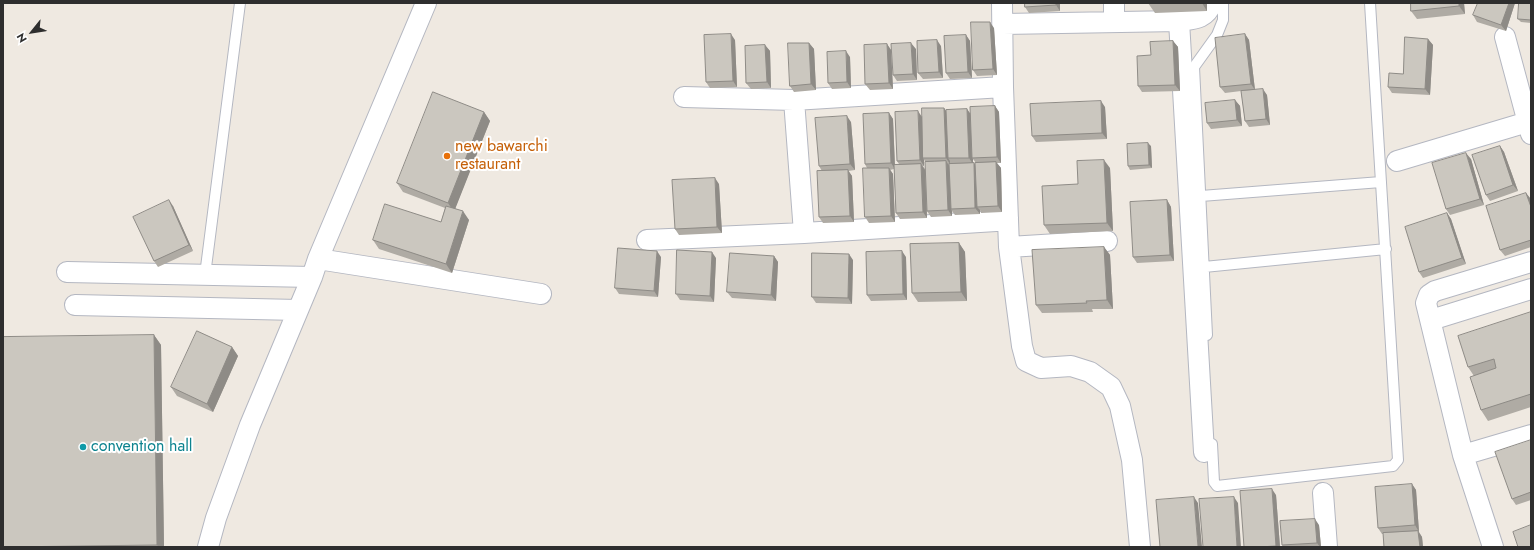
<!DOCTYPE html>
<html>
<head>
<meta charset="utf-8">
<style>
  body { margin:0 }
  #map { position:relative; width:1534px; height:550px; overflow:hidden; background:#efe9e1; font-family:Jost,sans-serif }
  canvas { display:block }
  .frame { position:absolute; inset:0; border:4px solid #2e2e2e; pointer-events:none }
  .north { position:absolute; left:12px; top:12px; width:40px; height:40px; -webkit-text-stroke:3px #fff; paint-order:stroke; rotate:240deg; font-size:11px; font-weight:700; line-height:16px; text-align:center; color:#2e2e2e }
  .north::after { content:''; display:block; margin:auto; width:14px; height:18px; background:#2e2e2e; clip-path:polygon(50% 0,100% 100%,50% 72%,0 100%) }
</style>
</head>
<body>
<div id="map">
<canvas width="1534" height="550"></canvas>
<div class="frame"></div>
<div class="north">N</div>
</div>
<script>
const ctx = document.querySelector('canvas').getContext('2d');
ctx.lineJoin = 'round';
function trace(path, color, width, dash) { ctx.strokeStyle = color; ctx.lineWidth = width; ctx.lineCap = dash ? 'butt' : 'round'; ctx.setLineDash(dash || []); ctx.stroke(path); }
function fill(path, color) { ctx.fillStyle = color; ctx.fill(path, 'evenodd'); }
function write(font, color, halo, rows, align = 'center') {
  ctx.font = font + ' Jost,sans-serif'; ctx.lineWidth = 4; ctx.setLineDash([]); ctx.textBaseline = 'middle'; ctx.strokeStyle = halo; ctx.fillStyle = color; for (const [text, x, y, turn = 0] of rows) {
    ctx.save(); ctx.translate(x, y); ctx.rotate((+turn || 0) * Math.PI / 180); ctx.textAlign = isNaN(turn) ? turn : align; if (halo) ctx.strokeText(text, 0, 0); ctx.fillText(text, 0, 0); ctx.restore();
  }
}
const service = new Path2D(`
  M1201,196L1381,182
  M1204,267L1386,249
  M205,275L240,3
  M1207,335L1194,67L1217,35L1223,20V3
  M1212,444L1214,482L1217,486L1393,466L1398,460L1370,3`);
const minor = new Path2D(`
  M1002,3L1003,87L1009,247L1022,346L1026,361L1041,368L1071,366L1090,372L1111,387L1120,406L1132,460L1140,547
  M1114,21V3
  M1179,21L1204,452
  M1003,24L1179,21C1195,19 1206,19 1212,3
  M1505,37L1531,134
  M684,97L794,100L1003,87
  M794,100L804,233
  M1397,161L1531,121
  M647,240L804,233L996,221L1008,218
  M1009,247L1107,241
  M318,259L541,294
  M67,272L312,277
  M75,305L298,310
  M1431,320L1531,289
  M1463,455L1531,435
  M1323,493L1327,547
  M208,547L216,518L250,425L312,277L318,259L426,3
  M1493,547L1463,455L1426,303L1429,295L1435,291L1531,262`);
trace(service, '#b4b7c1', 12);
trace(minor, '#b4b7c1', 22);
trace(service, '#fff', 10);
trace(minor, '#fff', 20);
fill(new Path2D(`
  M1060,3V11L1029,13L1025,7Z
  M1148,3H1207V11L1155,13Z
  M1464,3L1465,14L1417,19L1411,11Z
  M1515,3L1506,31L1477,22L1473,15Z
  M1531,3V23L1521,22L1518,19Z
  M994,28L997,75L977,76L973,70Z
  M1245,34L1249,40L1255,90L1267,95L1270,125L1249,127L1245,121L1241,91L1225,93L1220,87Z
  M966,35L970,41L972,78L950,79L946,73Z
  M1428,39L1433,45L1430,95L1392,93L1388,87L1403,74Z
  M735,40L737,87L710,88L706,82Z
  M1173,41L1178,47L1180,91L1142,92L1138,86L1151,55Z
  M809,43L814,49L816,90L794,92L790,86Z
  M887,44L891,50L893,89L870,90L865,84Z
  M765,45L770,51L771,88L751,89L746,83Z
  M941,46L943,78L923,79L918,73Z
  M916,49L917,80L897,81L893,75Z
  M850,57L851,88L832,89L828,83Z
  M1235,100L1240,106L1242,126L1211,129L1207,123Z
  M995,106L999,112L1001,163H997L1001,168L1002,212L981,213L980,210V214L955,215L952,211V216L931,217L927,211V218L900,219L896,213L894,169L890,170L893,174L895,222L869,223L865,217L867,168L865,164L889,113L893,119L895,165L899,164L897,161L922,116L944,108L946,111L967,109L970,113ZM973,159L976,163L975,166L973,163ZM924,160L926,162L925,169L923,166H924Z
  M1105,107L1107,139L1036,142L1032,136Z
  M484,112L490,121L455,208L469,220L452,273L379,249L373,240L441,222L445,208L403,192L397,183Z
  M851,122L855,170L848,171L852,176L854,222L823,223L819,217L822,171L819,166Z
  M1151,146L1152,168L1130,170L1128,166Z
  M1500,146L1504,152L1518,191L1490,201L1486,195Z
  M1471,159L1484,205L1450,215L1446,209Z
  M1110,168L1113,231L1050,234L1044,225L1078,184Z
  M719,184L722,233L679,235L675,229Z
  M1526,193L1531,201V247L1505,256L1500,250Z
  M1167,200L1171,207L1174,261L1137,263L1133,257Z
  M173,206L193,251L158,267L154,261Z
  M1447,213L1451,219L1466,264L1423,278L1419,272Z
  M959,243L965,252L967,301L918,302L912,293Z
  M1104,247L1110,255L1113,309H1092L1093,312L1042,313L1036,305Z
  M774,256L778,262L776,301L732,298L727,292Z
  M661,257L658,297L619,294L615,288Z
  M906,257L907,300L871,301L867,295Z
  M716,258L714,302L680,300L676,294Z
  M853,260L852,304L816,303L812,297Z
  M1531,312V407L1488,421L1481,410L1474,376L1468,367Z
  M154,335L161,345L164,547H3Z
  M232,347L238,356L213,412L177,396L171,387Z
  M1531,440V500L1516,505L1512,499Z
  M1412,484L1416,490L1419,532L1422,537L1423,547H1384L1383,534H1382L1378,528Z
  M1276,495L1280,547H1244Z
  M1319,525L1321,547H1283L1282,545Z`), '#afaba4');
fill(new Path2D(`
  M1056,3H1060V11L1056,5Z
  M1202,3H1207V11Z
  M1459,3H1464L1465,14L1459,6Z
  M1509,3H1515L1506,31L1501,25Z
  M990,22L994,28L997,75L993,69Z
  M731,34L735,40L737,87L733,81Z
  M1245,34L1249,40L1255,90L1251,84Z
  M966,35L970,41L972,78L968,72Z
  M1428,39L1433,45L1430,95L1425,89Z
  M937,40L941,46L943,78L939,72Z
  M1173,41L1178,47L1180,91L1175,85Z
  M809,43L814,49L816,90L811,84Z
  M911,43L916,49L917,80L913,74Z
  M887,44L891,50L893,89L889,83Z
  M765,45L770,51L771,88L767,82Z
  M846,51L850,57L851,88L847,82Z
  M1263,89L1267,95L1270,125L1266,119Z
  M1235,100L1240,106L1242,126L1237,120Z
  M1101,101L1105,107L1107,139L1102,133Z
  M995,106L999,112L1001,163L997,157Z
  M944,108L948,114V158L950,161V164L946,158Z
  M967,109L971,115L972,158L973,159V164L969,158Z
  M918,111L922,117L923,158L924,160V166L920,160Z
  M484,112L490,121L454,212L448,203Z
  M889,113L893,119L895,169L891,163Z
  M847,116L851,122L855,170L850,164Z
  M1148,143L1151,146L1152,168L1149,165Z
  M1500,146L1504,152L1518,191L1513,185Z
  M1466,153L1471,159L1484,205L1480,199Z
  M1104,160L1110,168L1113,231L1107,223Z
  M946,161L950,167L951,209L952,211V216L948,210Z
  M996,162L1001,168L1002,212L998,206Z
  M974,163L978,169L977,207L980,210V214L975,208Z
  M921,164L925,170L927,218L923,212Z
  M889,168L893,174L895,222L891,216Z
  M848,170L852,176L854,222L850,216Z
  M715,178L719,184L722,233L717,227Z
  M1526,193L1531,199V207Z
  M169,200L173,206L193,251L189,245Z
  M1167,200L1171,207L1174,261L1170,255Z
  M463,211L469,220L452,273L446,264Z
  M1447,213L1451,219L1466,264L1462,258Z
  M959,243L965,252L967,301L961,292Z
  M1104,247L1110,255L1113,309L1107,300Z
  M657,251L661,257L658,297L654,291Z
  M902,251L906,257L907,300L903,294Z
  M712,252L716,258L714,302L710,296Z
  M849,254L853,260L852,304L848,298Z
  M774,256L778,262L776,301L771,295Z
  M154,335L161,345L164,547H158L157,545Z
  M232,347L238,356L213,412L207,404Z
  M1412,484L1416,490L1419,532L1415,525Z
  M1272,489L1276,495L1280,547H1277L1276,546Z
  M1194,497L1198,503L1202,547H1198Z
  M1234,497L1238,503L1241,547H1237Z
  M1315,519L1319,525L1321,547H1320L1317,543Z
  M1418,531L1422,537L1423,547H1420Z`), '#8e8b86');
const building = new Path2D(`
  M1025,3H1056V5L1025,7Z
  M1411,3H1459V6L1411,11Z
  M1478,3H1509L1501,25L1473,15Z
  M1519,3H1531V20L1518,19Z
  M971,22H990L993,69L973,70Z
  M731,34L733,81L706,82L704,35Z
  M1245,34L1251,84L1220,87L1215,38Z
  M966,35L968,72L946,73L944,36Z
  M1405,37L1428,39L1425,89L1388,87L1389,73L1403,74Z
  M937,40L939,72L918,73L917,41Z
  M1173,41L1175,85L1138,86L1137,56L1151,55L1150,42Z
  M788,43H809L811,84L790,86Z
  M911,43L913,74L893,75L891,44Z
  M887,44L889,83L865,84L864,45Z
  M765,45L767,82L746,83L745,46Z
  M846,51L847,82L828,83L827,52Z
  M1263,89L1266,119L1245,121L1241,91Z
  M433,92L484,112L448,203L397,183Z
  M1235,100L1237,120L1207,123L1205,103Z
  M1101,101L1102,133L1032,136L1030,104Z
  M995,106L997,157L972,158L970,107Z
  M922,108H944L946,158H923Z
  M967,109L969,158H948L946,110Z
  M918,111L920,160L897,161L895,112Z
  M889,113L891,163L865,164L863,114Z
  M847,116L850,164L819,166L815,118Z
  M1148,143L1149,165L1128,166L1127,144Z
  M1500,146L1513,185L1486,195L1472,155Z
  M1466,153L1480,199L1446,209L1432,163Z
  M1104,160L1107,223L1044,225L1042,186L1078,184L1077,161Z
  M946,161L948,210L927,211L925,162Z
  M996,162L998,206L977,207L975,163Z
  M974,163L975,208L951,209L949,164Z
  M921,164L923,212L896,213L894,165Z
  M863,168H889L891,216L865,217Z
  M848,170L850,216L819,217L817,171Z
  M715,178L717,227L675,229L672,180Z
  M1526,193L1531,207V240L1500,250L1486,206Z
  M169,200L189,245L154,261L133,217Z
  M1167,200L1170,255L1133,257L1130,202Z
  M385,204L441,222L446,206L463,211L446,264L373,240Z
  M1447,213L1462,258L1419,272L1405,227Z
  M959,243L961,292L912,293L910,244Z
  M1104,247L1107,300L1086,301L1087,303L1036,305L1032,250Z
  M618,248L657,251L654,291L615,288Z
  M677,250L712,252L710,296L676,294Z
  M902,251L903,294L867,295L866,252Z
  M730,253L774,256L771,295L727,292Z
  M812,253L849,254L848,298L812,297Z
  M1531,312V394L1481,410L1470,377L1496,368L1494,359L1468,367L1458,336Z
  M197,331L232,347L207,404L171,387Z
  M154,335L157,545L3,547V337Z
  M1531,440V492L1512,499L1495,452Z
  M1412,484L1415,525L1378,528L1375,487Z
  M1272,489L1276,546L1259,547H1244L1240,491Z
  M1194,497L1198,547H1160L1156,500Z
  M1234,497L1237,547H1203L1199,499Z
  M1315,519L1317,543L1282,545L1280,521Z
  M1531,525V547H1518L1513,532Z
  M1418,531L1420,547H1384L1383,533Z`);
fill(building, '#cbc7bf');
trace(building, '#8e8b86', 1);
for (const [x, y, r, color] of [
  [447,156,4,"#e8710a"],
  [83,447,4,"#0f9aa8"]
]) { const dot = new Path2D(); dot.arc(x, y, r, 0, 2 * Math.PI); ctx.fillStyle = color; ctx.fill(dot); trace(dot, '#fff', 1.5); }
write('16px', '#c56008', '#fff', [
  ["new bawarchi",455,147],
  ["restaurant",455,165]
], 'left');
write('16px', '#0d838f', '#fff', [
  ["convention hall",91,447]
], 'left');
</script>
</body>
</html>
